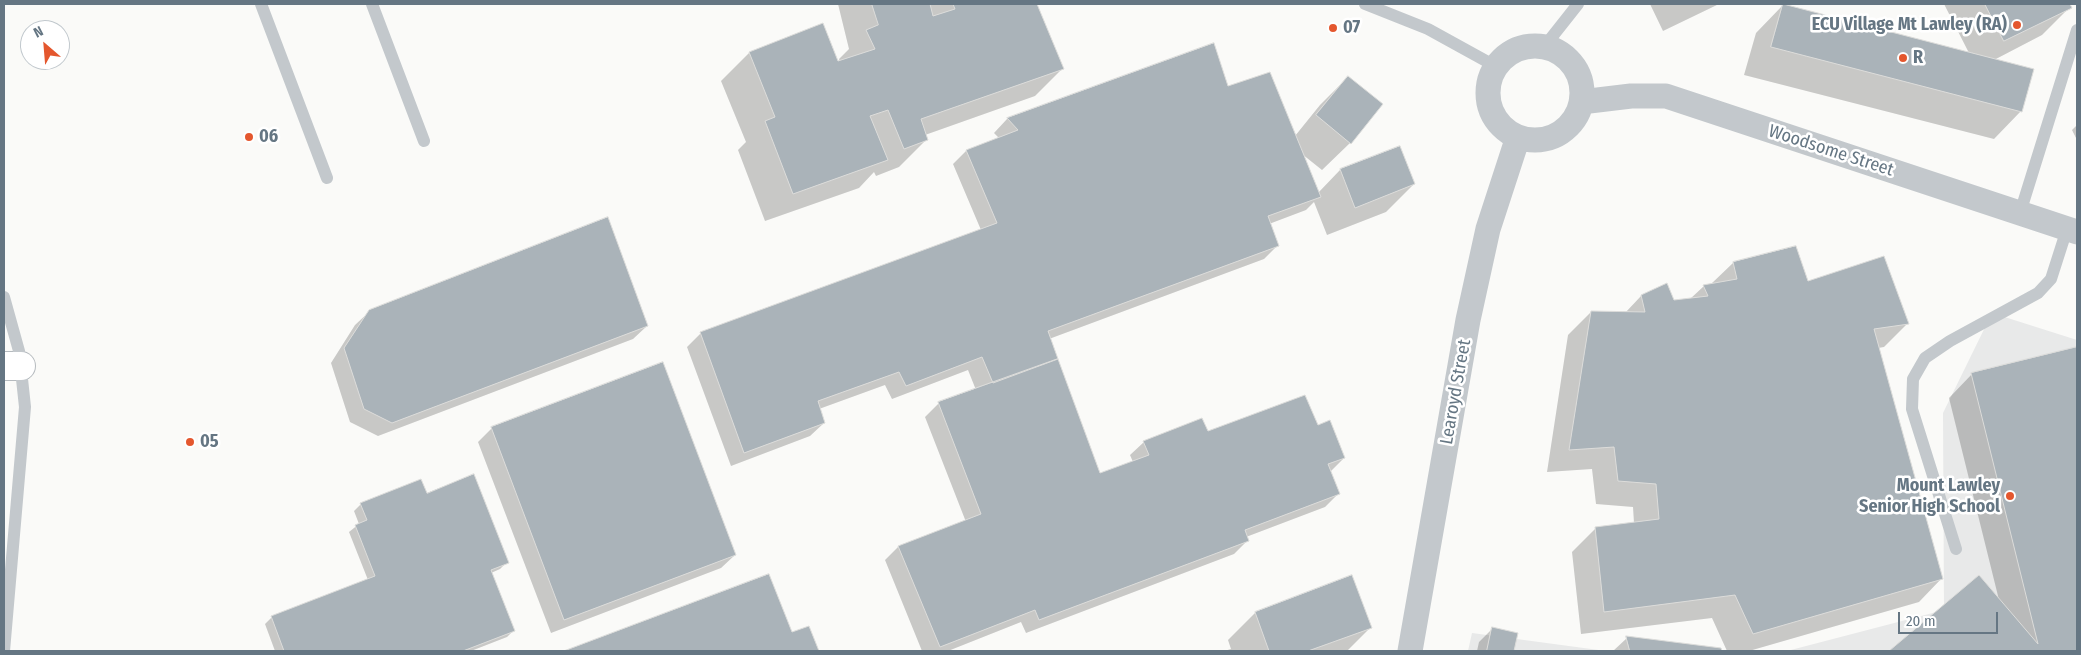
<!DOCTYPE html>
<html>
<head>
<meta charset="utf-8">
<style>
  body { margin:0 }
  #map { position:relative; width:2081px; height:655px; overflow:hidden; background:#fafaf8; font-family:"Fira Sans Condensed",sans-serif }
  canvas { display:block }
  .frame { position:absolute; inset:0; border:5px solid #657683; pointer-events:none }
  .north { position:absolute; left:20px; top:20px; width:50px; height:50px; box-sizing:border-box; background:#fff; border:1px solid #c1c8cd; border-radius:50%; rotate:333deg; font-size:14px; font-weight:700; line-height:20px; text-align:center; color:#657683 }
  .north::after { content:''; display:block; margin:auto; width:18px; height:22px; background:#e4572e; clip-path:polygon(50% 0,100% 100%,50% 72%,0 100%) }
  .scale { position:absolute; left:1898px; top:612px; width:100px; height:22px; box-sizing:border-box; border:2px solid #657683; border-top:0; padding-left:6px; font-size:15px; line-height:18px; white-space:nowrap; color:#657683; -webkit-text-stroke:4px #fff; paint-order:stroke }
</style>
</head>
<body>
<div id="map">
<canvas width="2081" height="655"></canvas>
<div class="frame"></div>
<div class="north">N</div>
<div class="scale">20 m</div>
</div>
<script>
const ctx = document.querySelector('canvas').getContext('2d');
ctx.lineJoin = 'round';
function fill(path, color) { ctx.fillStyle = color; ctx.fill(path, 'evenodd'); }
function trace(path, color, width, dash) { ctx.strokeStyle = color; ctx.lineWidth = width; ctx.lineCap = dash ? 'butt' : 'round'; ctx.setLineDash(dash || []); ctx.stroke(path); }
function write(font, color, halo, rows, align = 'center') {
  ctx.font = font + ' "Fira Sans Condensed",sans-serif'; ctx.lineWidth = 5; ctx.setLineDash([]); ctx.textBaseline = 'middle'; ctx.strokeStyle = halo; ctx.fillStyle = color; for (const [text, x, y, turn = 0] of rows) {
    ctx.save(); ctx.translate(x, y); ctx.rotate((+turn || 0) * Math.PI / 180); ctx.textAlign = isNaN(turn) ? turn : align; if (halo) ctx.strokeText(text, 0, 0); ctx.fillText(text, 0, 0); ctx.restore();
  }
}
fill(new Path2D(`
  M1992,313L2077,340V651H1787L1944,610L1943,413Z
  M1472,633L1606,651H1468Z`), '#e8e9e9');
fill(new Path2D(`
  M838,4H1035L1063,68L1035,96L925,135L927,139L899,167L876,176L874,172L859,188L765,221L738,150L746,142L721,81L749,53L822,24L837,63L840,62L839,59L849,49Z
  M1650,4H1719L1663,31Z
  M1944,4H2068L2070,7L2042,35L1994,60L2021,111L1994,139L1744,75L1756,33L1783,5L1969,53Z
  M1213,44L1227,88L1295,136L1320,105L1348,77L1350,143L1322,170L1302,154L1318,193L1340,170L1399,147L1414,184L1386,212L1327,235L1314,202L1306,210L1269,224L1278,245L1264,259L1049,339L1099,475L1133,462L1130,455L1144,442L1207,433L1317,426L1344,458L1330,472L1338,494L1325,507L1246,537L1248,540L1234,554L1026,633L1021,622L948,651H922L885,560L898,547L966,522L925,417L939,403L976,390L968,370L892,399L885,385L819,409L824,423L810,436L731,466L687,347L701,333L981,230L953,164L966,151L1000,139L994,133L1007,119Z
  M2077,125V140L2072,130Z
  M1733,263L1807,282L1907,324L1884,347L1878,348L1942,578L1919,602L1749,651H1727L1712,618L1581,634L1572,552L1595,529L1634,523L1633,507L1596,504L1592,469L1547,472L1568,335L1591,312L1625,313L1641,296L1673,301L1690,299L1704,286L1711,284Z
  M370,311L647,326L633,339L378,436L350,422L331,363L355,325Z
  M2077,348V651H1891L1979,577L1999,600L1949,398L1972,374Z
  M492,428L735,555L721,568L551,633L478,442Z
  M426,495L507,562L500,569L491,573L514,630L507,637L471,651H275L265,624L272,617L368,580L349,532L359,524L354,511L361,504Z
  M769,576L791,634L808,627L818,651H568Z
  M1255,613L1370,628L1347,651H1224L1231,649L1228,640Z
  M1492,629L1516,634L1513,651H1477L1479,642Z
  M1627,638L1720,649V651H1613Z`), '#0003');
const building = new Path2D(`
  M872,4H930L933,16L955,9L953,4H1037L1064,69L921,119L928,140L904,149L888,110L870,116L888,160L793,194L765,121L775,117L749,52L823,23L838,61L875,49L866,30L878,25Z
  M1783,4L2034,69L2022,112L1771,47Z
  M1985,4H2070L2072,8L2004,41Z
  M1214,43L1228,86L1270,72L1321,197L1268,216L1279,246L1048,331L1058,359L993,383L982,357L906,386L899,372L818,401L825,423L744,453L700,332L997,223L966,150L1018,130L1007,118Z
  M1348,76L1383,104L1351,144L1316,115Z
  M1400,146L1415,184L1355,208L1340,169Z
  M608,217L648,326L392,423L364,409L344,348L369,310Z
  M1796,246L1808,281L1884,256L1909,324L1874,329L1943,579L1753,634L1735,595L1604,612L1595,527L1659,519L1656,484L1618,481L1614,447L1569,450L1591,311L1645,312L1641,295L1667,283L1674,300L1708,296L1703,285L1737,279L1733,262Z
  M2077,347V651H1889L1979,575L2038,644L1971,373Z
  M1058,359L1100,473L1149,455L1143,441L1202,418L1208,431L1305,395L1318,425L1330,420L1345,458L1328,464L1340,494L1245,530L1249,541L1039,620L1035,610L940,647L898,546L981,514L938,402Z
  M663,362L736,555L564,620L491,427Z
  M474,474L509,563L491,570L515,631L463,651H284L271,616L375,576L355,525L367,520L360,503L421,479L427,493Z
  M769,574L792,632L809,626L819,651H564Z
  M1352,575L1372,628L1308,651H1269L1255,612Z
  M1492,627L1518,633L1514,651H1487Z
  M1626,636L1721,648L1722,651H1630Z`);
fill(building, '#aab3b9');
trace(building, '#dcdcda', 1);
const primary = new Path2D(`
  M4,366H21`);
trace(primary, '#b5babe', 30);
trace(new Path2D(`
  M261,4L327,178
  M372,4L424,141
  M1365,4L1428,29L1497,67
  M1544,47L1578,4
  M2020,213L2077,30
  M4,297L19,351L25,407L4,651
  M1956,549L1912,409L1913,379L1925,358L1950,341L2038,293L2051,279L2067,229`), '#c3c8cc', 12);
trace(new Path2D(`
  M1488 93a47 47 0 1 1 94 0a47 47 0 1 1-94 0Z
  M1581,102L1631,96H1666L2077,232
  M1410,651L1468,320L1488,229L1518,137`), '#c3c8cc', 25);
trace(primary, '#fff', 28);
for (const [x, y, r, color] of [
  [2017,25,5,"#e4572e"],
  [1333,28,5,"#e4572e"],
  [1903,58,5,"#e4572e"],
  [249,137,5,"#e4572e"],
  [190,442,5,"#e4572e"],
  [2010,496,5,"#e4572e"]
]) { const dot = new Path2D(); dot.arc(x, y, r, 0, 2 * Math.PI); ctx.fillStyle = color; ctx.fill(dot); trace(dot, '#fff', 2); }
write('bold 18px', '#657683', '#fff', [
  ["ECU Village Mt Lawley (RA)",2007,25,"right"],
  ["07",1343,28],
  ["R",1913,58],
  ["06",259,137],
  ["05",200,442],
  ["Mount Lawley",2000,486,"right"],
  ["Senior High School",2000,507,"right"]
], 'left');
write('18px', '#657683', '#fff', [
  ["Woodsome Street",1831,151,18],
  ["Learoyd Street",1456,392,-80]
]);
</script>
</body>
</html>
